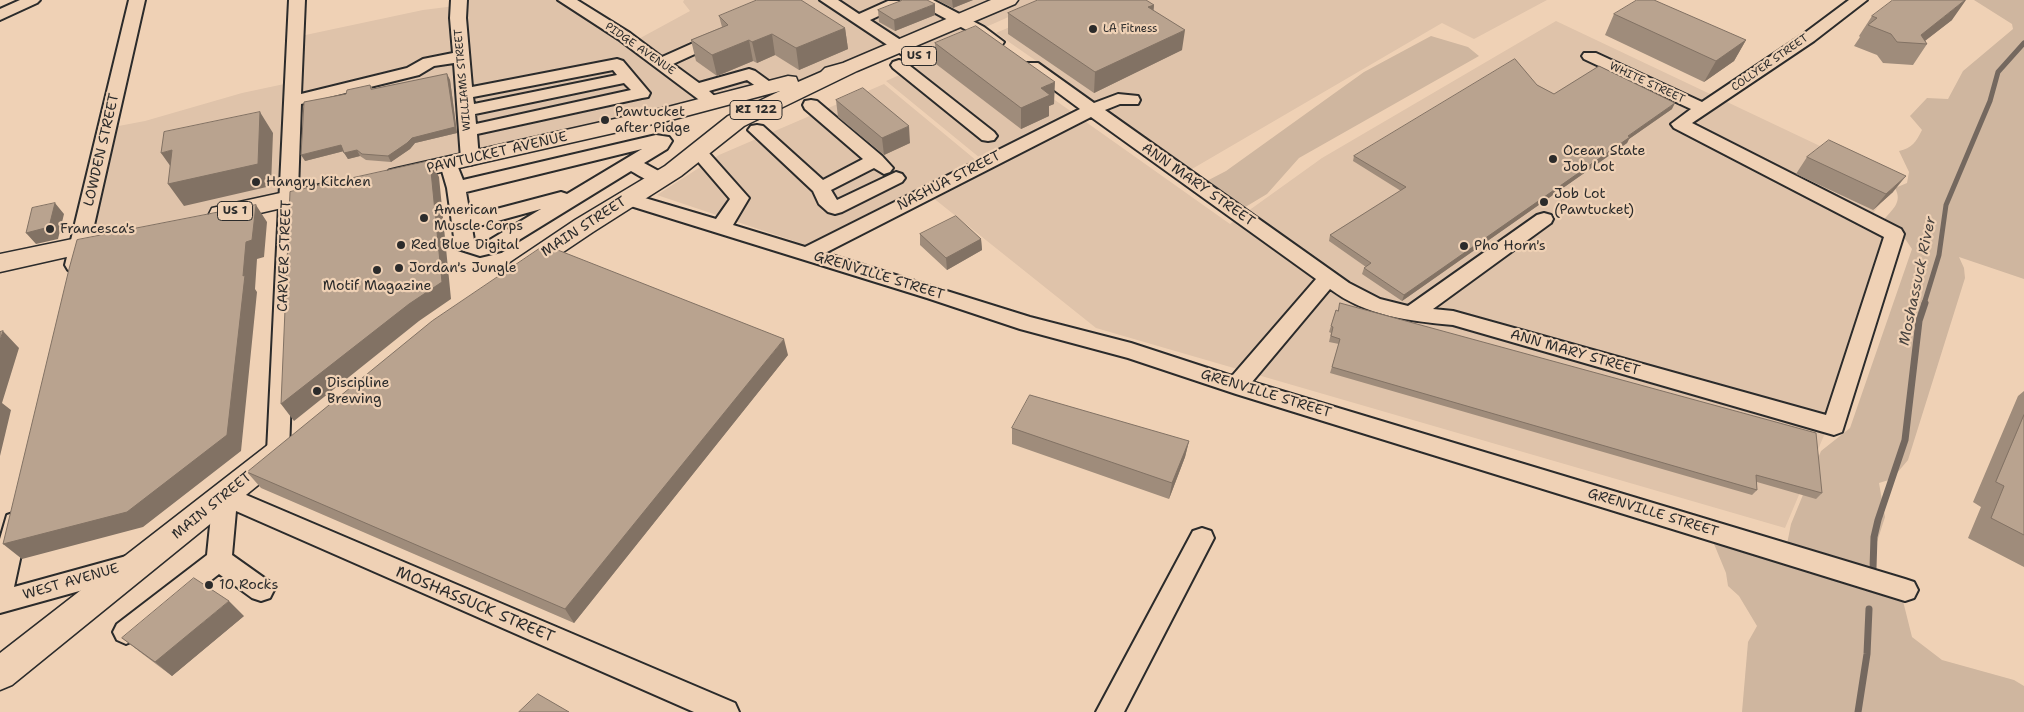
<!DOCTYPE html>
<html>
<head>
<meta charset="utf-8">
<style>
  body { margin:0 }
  canvas { display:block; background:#efd1b5 }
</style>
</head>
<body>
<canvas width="2024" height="712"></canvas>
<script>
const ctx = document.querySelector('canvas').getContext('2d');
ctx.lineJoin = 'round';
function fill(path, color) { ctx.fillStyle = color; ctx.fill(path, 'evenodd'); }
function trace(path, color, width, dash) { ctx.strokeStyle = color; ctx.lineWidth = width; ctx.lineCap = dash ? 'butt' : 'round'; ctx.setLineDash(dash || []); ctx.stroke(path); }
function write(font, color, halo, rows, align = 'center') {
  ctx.font = font + ' "Shantell Sans",sans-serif'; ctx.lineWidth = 4.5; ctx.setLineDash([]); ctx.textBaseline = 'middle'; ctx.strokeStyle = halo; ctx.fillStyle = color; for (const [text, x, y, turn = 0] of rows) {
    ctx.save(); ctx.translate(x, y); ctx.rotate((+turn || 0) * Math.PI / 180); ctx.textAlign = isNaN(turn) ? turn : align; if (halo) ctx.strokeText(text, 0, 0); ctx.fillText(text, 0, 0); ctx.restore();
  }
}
fill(new Path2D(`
  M458,0H562L633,42L690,11L683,2L684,0H1047L918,57L900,48L743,106L705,105L85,243L108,128L145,121L242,93L289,83L296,37L423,10L455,6Z
  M1072,0H1547L1474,39L1442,23L1192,169L996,33Z
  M1556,21L1896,182L1871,216L1900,235L1841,433H1825L1785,528L1096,328L932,197L991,167L886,81L973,42L1230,224L1322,158Z
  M884,84L977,161L809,246L657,195L719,155Z`), '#dfc3aa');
fill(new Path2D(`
  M1974,0H2024V279L1959,257L1964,268L1965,278L1908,460L1892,479L1879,483L1885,517L1867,573L1901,593L1912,637L1942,660L2014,680L2024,686V712H1742L1748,642L1757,626L1739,596L1728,586L1726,573L1707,527L1786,549L1791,524L1821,451L1850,428L1912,249L1901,233L1883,221C1892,209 1903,203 1895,188L1907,183L1909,172L1899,151C1912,148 1916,142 1922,130L1910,116L1927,98L1948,99L1963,71L2013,29L2012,24Z
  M1431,36L1468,47L1479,56L1299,158L1267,194L1237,212L1199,185L1226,171L1364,72Z`), '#cfb69f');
trace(new Path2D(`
  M1924,304L1939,255L1946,205L1990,101L1998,72L2024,43`), '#74685f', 5);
trace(new Path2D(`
  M1873,568L1874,537L1878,520L1905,440L1919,321L1925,303
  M1858,712L1867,654L1869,609`), '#74685f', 7);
const minor = new Path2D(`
  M20,0H40L37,3L0,20V9Z
  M129,0H145L85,265L82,270L75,272L68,270L65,265Z
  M289,0H305L301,94L407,68L423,59L453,53L450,18L451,0H467L466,18L472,87L617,59L623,61L650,93L648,97L642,98L477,134L479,159L476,163L470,165L464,163L461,159L454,63L434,66L419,75L301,104L289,452L286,458L278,461L270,458L267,452ZM613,70L617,75L474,104L473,97ZM624,83L631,90L476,124L475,114Z
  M558,0H577L630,33L662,57L709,36H721L723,39L721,42L673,64L699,83L749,69L755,71L777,87L775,91C764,93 756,86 747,80L709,91L720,101L718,105H706L618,39Z
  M820,0H838L859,14L888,1H898L901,4L898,7L870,20L922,54L924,57L922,60H910Z
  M914,0H933L984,27L1004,42L1002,45H990L972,33L917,3Z
  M1849,0H1867L1814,41L1692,123L1901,229L1904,234L1842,432L1834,435L1453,325C1409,321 1366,316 1330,289L1252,382L1905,579L1914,582L1918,590L1914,598L1905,601L1236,394L1128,358L1020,329L927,298L621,203L619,199L621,195L628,193L716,219L730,199L694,157L697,153L703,151L709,153L749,198L733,225L805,247L1080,109L1026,69L1024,66L1026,63H1038L1094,103L1118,94L1138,96L1140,100L1138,104H1120L1105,110L1349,283L1380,299L1408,306L1537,215L1544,213L1551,215L1553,219L1551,223L1433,309L1453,311L1826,415L1884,237L1674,128L1671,124L1691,109L1584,59L1582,56L1584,53H1596L1702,102L1802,35ZM1091,117L1316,279L1232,376L1131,343L1030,317L825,253Z
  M899,60L905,62L994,132L997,136L994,140L988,141L982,140L893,68L891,65L893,62Z
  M811,100L817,101L882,156L893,168L890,172L884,174L874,168L831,190L837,200L896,172L902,174L905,178L902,182L842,212L835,214L828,212L819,204L813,191L748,130L751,126L757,125L763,126L823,180L863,159L805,109L803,105L805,101Z
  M656,135L669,137L672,141L667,149L644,163L666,175L669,179L666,183C654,186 642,177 631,171L501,251L480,256L458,249L455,244L447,188L440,164L443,160L449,158L455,160L463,180ZM642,149L567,194L561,192L470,216L466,192ZM541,209L488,241L481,242L474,240L472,228Z
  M225,486L735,703L739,712H694L236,511L232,555L270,582L274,590L270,598L261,601L252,598L219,574L135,640L126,644L117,640L113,632L117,624L207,555L213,496L217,489Z
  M16,512L25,515L28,522L14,587L130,555L139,558L142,566L139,574L130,577L0,613V539L7,515Z
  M1202,528L1211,531L1214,538L1124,712H1096L1193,531Z`);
const major = new Path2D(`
  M991,0H1018L1015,4L857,71L744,126L681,176L593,232L529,275L520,278L511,275L507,269L511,263L575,220L665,166L728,116L780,91L671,120L397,182L389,180L385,175L389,170L397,168L668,107L788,76L796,77L798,82L821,72L825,68L843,63Z
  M326,183L334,186L338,191L334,196L221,222L212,220L209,214L212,208L221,206Z
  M111,231L120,233L123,239L120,245L0,272V254Z
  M279,440L289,444L294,452L289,460L12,685L0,690V653L269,444Z`);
trace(minor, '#2b2b2b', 4);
trace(major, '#2b2b2b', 3);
fill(minor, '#efd1b5');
fill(major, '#efd1b5');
fill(new Path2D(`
  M937,0H973L953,8Z
  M1154,5L1153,11L1182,50L1094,93L1008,34V13Z
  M878,10L935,15L895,31L879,22Z
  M1614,14L1746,40L1734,61L1704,82L1605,35Z
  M719,16L845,28L848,49L799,70L775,55L757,63L753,61L717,76L696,61L691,40L722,27Z
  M1872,16L1952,20L1925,41L1927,44L1913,65L1883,63L1877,55L1854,46L1860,37L1859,36Z
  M935,43L1054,104L1049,106V116L1021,129L936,64Z
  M447,74L450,80L457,133L415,143L410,149L391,162L366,160L360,156L348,159L344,151L305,161L346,94L370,85L373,89Z
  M1537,85L1554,94L1672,109L1629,139L1627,143L1402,301L1362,274L1364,268L1366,267L1329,241L1330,235L1401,191L1353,161L1354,156Z
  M836,100L910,143L884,155L838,117Z
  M1807,157L1893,192L1873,210L1796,174Z
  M920,234L981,239L982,250L947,270L920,245Z
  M1336,310L1822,493L1816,499L1757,482V490L1752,495L1330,373L1339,344L1329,342L1331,333L1329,332Z
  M788,355L574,623L261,488L247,472Z
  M2024,391V567L1968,538L1981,507L1973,502L2018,396Z
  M1012,428L1189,441L1185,457L1169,499L1012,444Z
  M244,616L172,676L140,652L122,638Z`), '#9f8c7b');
fill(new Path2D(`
  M952,0H973L953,8Z
  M1965,0H1966L1952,20L1922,43L1921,35Z
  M935,4V15L895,31L894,20Z
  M1154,5L1152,26L1148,7Z
  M845,28L848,49L799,70L796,48Z
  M1185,30L1182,50L1094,93L1095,72Z
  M772,34L775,55L757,63L752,42Z
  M749,40L753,61L717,76L712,55Z
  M1746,40L1734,61L1704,82L1716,61Z
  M447,74L450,80L457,133L415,143L410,149L391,162L388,156Z
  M1055,82L1054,104L1049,106V116L1021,129V108L1041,88Z
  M1675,103L1672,109L1629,139L1627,143L1402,301L1404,295Z
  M260,112L273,133L271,186L184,206L168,184Z
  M909,126L910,143L884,155L882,138Z
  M341,145L344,151L305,161L301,155Z
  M172,150L176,174L161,153Z
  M357,150L360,156L348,159L344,153Z
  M430,161L439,177L451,299L419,321L294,421L281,404Z
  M1906,176L1893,192L1873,210L1886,194Z
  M55,203L64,214L58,239L36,244L26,233Z
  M256,205L267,222L264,257L257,259L255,289L257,292L241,451L143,527L22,559L3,544L246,242Z
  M981,239L982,250L947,270L946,258Z
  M3,331L19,348L2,403L11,410L0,456V340Z
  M784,339L788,355L574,623L565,609Z
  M1189,441L1185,457L1169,499L1172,483Z
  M229,601L244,616L172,676L155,662Z`), '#827264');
const building = new Path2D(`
  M757,0H801L845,28L796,48L772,34L752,42L749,40L712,55L691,40L728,25L719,16Z
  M903,0H927L935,4L894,20L878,10Z
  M1038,0H1146L1154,5L1148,7L1185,30L1095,72L1008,13Z
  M1637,0H1654L1746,40L1716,61L1614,14Z
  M1893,0H1965L1921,35L1927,44L1897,42L1891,34L1868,25L1877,18L1872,16Z
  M976,26L1055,82L1041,88L1050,95L1021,108L935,43Z
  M1515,59L1537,85L1554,94L1599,66L1675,103L1628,136L1630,137L1404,295L1364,268L1371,263L1330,235L1406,187L1354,156Z
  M447,74L455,127L412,138L407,143L388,156L362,154L357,150L344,153L341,145L301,155L304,102L346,94L347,90L370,85L371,89Z
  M863,88L909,126L882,138L836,100Z
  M260,112L258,164L168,184L172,150L161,153L164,132Z
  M1829,140L1906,176L1886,194L1807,157Z
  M430,161L442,282L409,304L281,404L290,192Z
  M55,203L49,227L26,233L32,208Z
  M256,205L252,240L246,242L243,276L245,275L227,435L127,512L3,544L69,269L77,240Z
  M956,216L981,239L946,258L920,234Z
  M545,245L784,339L565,609L247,472L432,321Z
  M1340,303L1816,433L1822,493L1756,475L1757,490L1332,367L1340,339L1331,336L1333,327L1331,326L1336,310L1338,311Z
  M3,331L0,340V332Z
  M1030,395L1189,441L1172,483L1012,428Z
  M2024,415V535L1991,518L2004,486L1996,482Z
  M194,578L229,601L155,662L122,638Z
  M538,694L569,712H519Z`);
fill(building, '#b9a38f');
trace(building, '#827264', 1);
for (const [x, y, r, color] of [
  [1093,29,5,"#2b2b2b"],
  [605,120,5,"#2b2b2b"],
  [1553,159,5,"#2b2b2b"],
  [256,182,5,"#2b2b2b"],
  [1544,202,5,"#2b2b2b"],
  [424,218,5,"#2b2b2b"],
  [50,229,5,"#2b2b2b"],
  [401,245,5,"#2b2b2b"],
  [1464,246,5,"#2b2b2b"],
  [399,268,5,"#2b2b2b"],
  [377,270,5,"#2b2b2b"],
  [317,391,5,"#2b2b2b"],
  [209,585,5,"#2b2b2b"]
]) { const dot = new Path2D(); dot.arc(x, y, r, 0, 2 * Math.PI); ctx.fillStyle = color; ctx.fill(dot); trace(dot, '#efd1b5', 2); }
write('11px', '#2b2b2b', '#efd1b5', [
  ["LA Fitness",1103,29]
], 'left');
write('11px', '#2b2b2b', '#efd1b5', [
  ["PIDGE AVENUE",640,49,35],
  ["COLLYER STREET",1770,63,-35],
  ["WILLIAMS STREET",463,80,-95],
  ["WHITE STREET",1647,83,25]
]);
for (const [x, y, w] of [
  [919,56,35],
  [756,110,52],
  [235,211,35]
]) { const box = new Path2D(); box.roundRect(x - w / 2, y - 9.5, w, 19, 4); ctx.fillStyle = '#efd1b5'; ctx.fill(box); trace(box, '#2b2b2b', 1); }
write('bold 12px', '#2b2b2b', null, [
  ["US 1",919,56],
  ["RI 122",756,110],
  ["US 1",235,211]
]);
write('14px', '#2b2b2b', '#efd1b5', [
  ["Pawtucket",615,112],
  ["after Pidge",615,128],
  ["Ocean State",1563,151],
  ["Job Lot",1563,167],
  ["Hangry Kitchen",266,182],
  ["Job Lot",1554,194],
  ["(Pawtucket)",1554,210],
  ["American",434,210],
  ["Muscle Corps",434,226],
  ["Francesca's",60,229],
  ["Red Blue Digital",411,245],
  ["Pho Horn's",1474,246],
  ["Jordan's Jungle",409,268],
  ["Motif Magazine",377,286,"center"],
  ["Discipline",327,383],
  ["Brewing",327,399],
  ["10 Rocks",219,585]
], 'left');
write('14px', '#2b2b2b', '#efd1b5', [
  ["LOWDEN STREET",102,150,-77],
  ["PAWTUCKET AVENUE",497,153,-13],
  ["NASHUA STREET",949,181,-27],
  ["ANN MARY STREET",1198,185,35],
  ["MAIN STREET",584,227,-33],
  ["CARVER STREET",285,256,-88],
  ["GRENVILLE STREET",879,276,17],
  ["ANN MARY STREET",1575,353,16],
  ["GRENVILLE STREET",1266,394,17],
  ["MAIN STREET",212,506,-39],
  ["GRENVILLE STREET",1653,513,17],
  ["WEST AVENUE",71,582,-16]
]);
write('italic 15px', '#494440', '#efd1b5', [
  ["Moshassuck River",1918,281,-78]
]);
write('16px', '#2b2b2b', '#efd1b5', [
  ["MOSHASSUCK STREET",475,605,23]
]);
</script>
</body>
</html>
